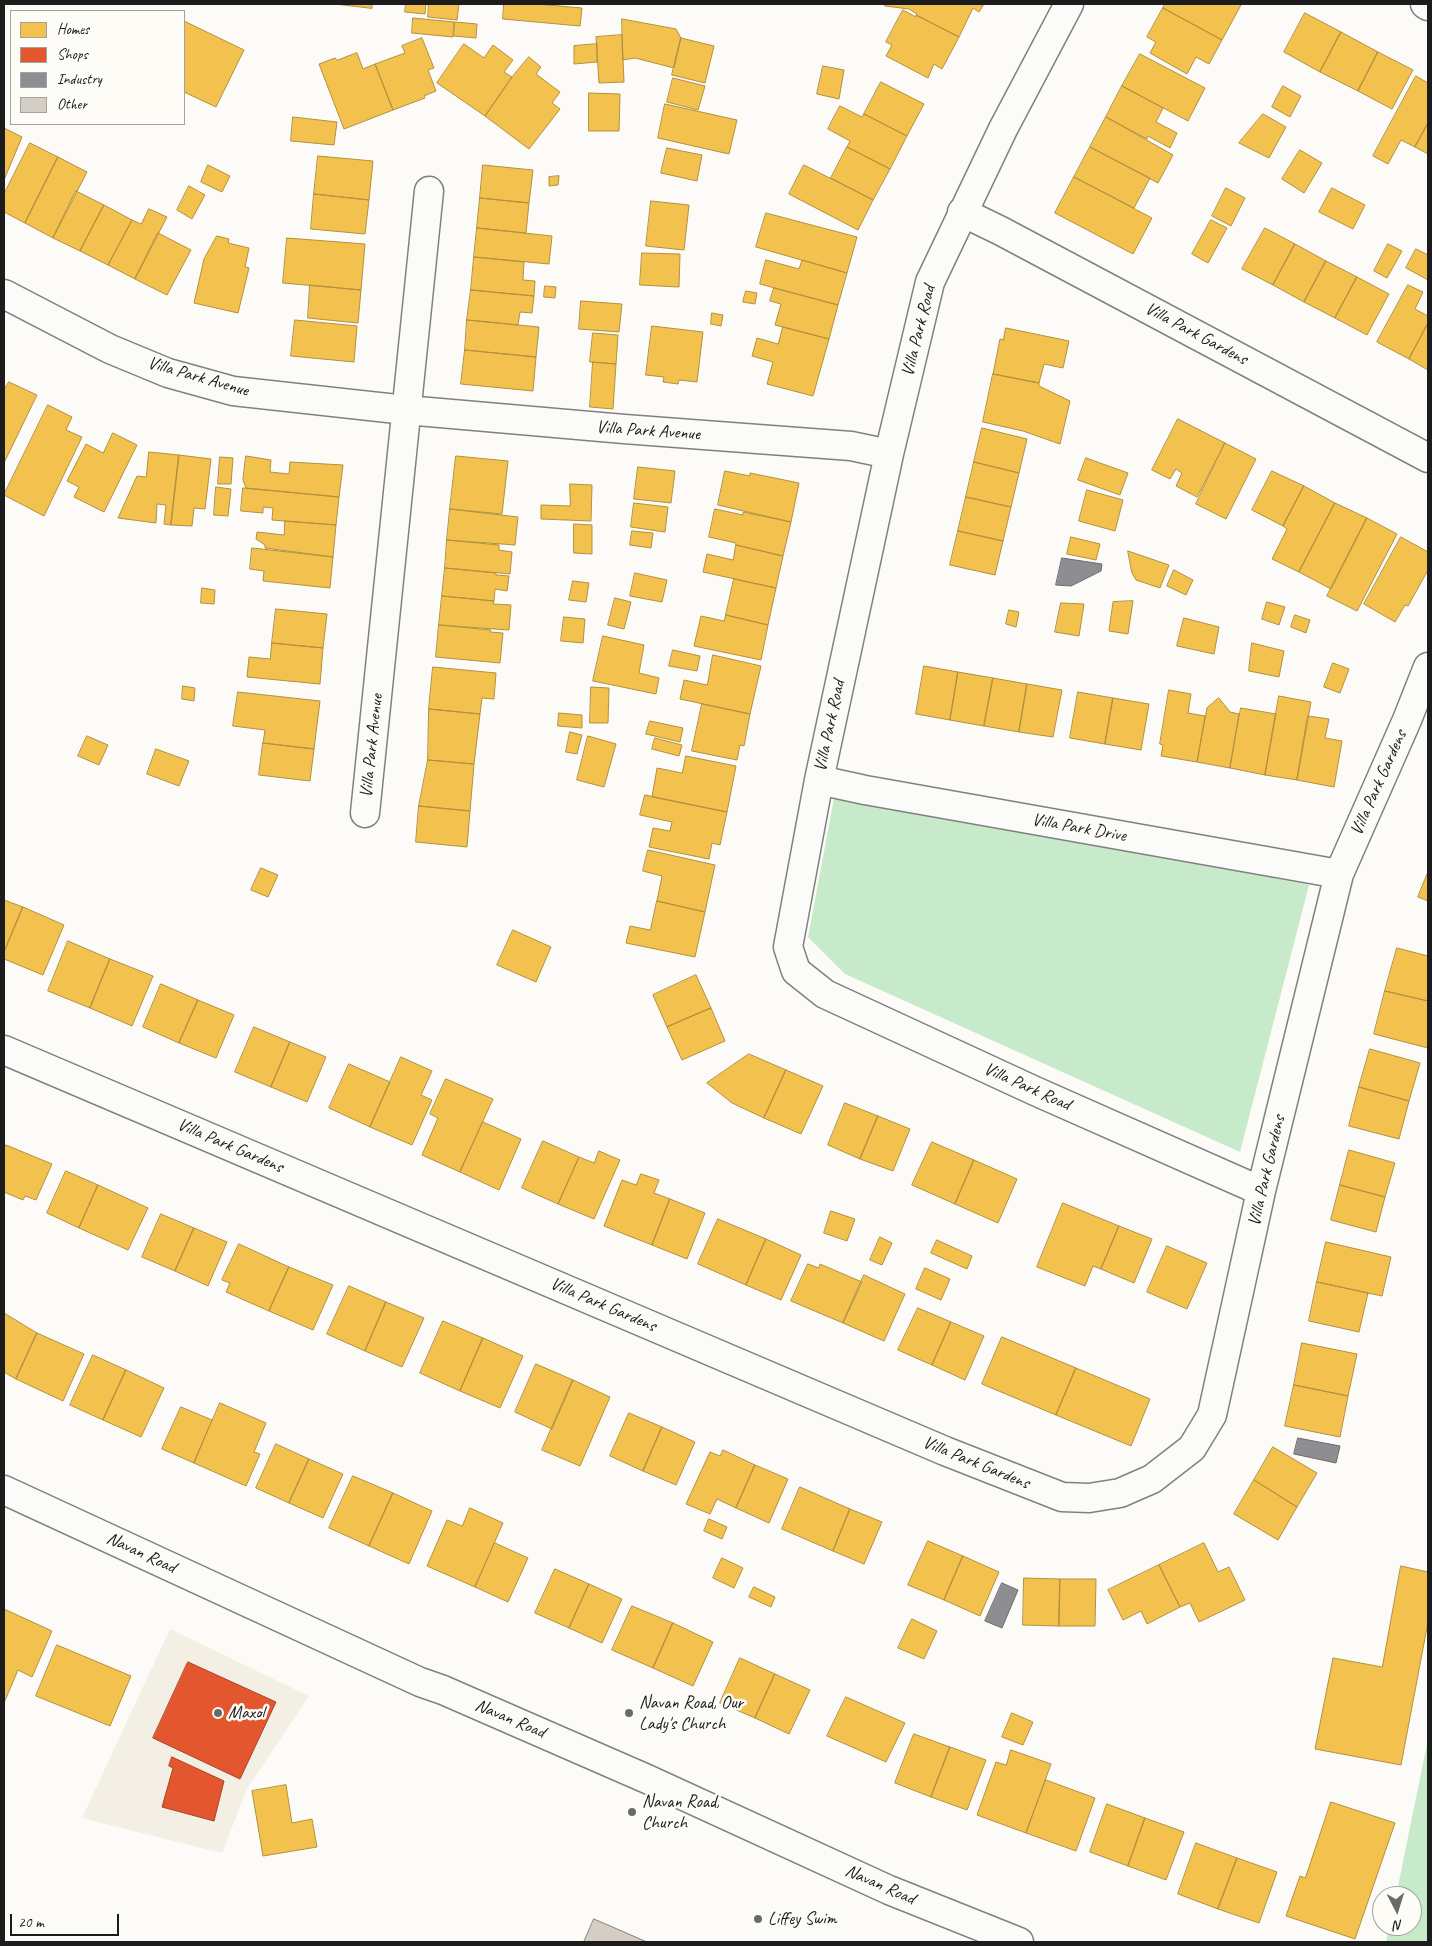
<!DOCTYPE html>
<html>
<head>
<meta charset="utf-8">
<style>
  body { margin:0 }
  #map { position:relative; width:1432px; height:1946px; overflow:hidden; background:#fcfbf8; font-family:Caveat,sans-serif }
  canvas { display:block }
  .frame { position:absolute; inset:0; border:5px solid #1c1c1c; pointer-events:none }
  .legend { position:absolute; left:10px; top:10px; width:175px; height:115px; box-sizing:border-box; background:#fdfcf7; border:1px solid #a3a29f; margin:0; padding:6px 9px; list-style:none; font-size:15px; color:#1c1c1c }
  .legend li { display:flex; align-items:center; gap:10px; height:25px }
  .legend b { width:25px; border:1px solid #a3a29f }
  .north { position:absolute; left:1372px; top:1886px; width:50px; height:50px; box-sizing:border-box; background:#fdfcf7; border:1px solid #a3a29f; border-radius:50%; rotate:175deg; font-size:14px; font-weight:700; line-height:20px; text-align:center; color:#1c1c1c }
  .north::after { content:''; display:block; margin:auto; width:18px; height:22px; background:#6a6a69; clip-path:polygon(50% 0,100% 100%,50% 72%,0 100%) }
  .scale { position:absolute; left:10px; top:1914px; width:109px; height:22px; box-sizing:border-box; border:2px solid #1c1c1c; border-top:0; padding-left:6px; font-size:15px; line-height:18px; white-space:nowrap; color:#1c1c1c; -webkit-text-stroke:4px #fdfcf7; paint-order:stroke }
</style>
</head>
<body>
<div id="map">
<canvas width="1432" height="1946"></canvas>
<div class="frame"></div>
<ul class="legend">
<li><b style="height:14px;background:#f2c14e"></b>Homes</li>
<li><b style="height:14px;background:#e4572e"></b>Shops</li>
<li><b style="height:14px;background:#8d8d92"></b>Industry</li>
<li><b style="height:14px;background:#d4cec4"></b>Other</li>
</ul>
<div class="north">N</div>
<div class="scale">20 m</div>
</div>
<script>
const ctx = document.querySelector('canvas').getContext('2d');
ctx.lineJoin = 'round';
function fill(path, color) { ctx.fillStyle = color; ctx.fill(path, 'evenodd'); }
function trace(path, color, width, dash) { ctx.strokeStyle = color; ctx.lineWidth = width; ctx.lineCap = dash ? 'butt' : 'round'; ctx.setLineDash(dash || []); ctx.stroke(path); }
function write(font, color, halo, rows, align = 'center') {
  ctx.font = font + ' Caveat,sans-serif'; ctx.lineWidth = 5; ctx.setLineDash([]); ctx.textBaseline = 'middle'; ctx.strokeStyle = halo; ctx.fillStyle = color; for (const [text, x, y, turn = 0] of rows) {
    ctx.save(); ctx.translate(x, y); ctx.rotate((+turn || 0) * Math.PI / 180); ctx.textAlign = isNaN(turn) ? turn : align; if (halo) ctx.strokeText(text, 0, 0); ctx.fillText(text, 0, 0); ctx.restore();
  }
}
fill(new Path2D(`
  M170,1629L309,1696L247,1789L222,1853L82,1818Z`), '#f4efe4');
fill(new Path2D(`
  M835,793L1309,885L1240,1152L845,974L808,937Z
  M1428,1739V1942H1386L1389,1926H1412V1896H1396Z`), '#c7eacb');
const homes = new Path2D(`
  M335,4H372V8Z
  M406,4H426L425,14L405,12Z
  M429,4H459L457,20L428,17Z
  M504,4H537L582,8L580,26L503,19Z
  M886,4H984L979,12L973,8L959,37L916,15L917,14L909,9L885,6Z
  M1165,4H1239L1241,5L1222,40L1163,8Z
  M1163,8L1222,40L1209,64L1196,57L1187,74L1150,53L1156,42L1147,37Z
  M903,10L916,17V15L959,37L942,69L934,64L928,78L886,56L892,45L886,42Z
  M1305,13L1341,32L1320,72L1284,52Z
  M413,18L454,22L453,37L412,33Z
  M622,19L676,29L681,38L674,68L635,58L623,60Z
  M184,21L244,50L216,107L184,92Z
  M455,22L477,24L476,38L454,36Z
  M1341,32L1378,52L1358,91L1320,72Z
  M622,35L624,82L599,83L596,37Z
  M422,38L434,68L428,70L436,91L424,96L425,98L393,110L375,64L405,53L402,46Z
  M681,38L714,46L705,83L672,75Z
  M464,44L484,58L493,45L513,60L504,72L512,77L485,116L437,83Z
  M597,44V62L574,64V46Z
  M1378,52L1413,70L1392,109L1358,91Z
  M357,53L363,69L375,64L393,110L344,129L319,64L335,58L337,60Z
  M1140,54L1205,88L1188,121L1122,86Z
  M529,57L541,67L536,74L560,92L552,103L560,109L529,149L485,116L512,77Z
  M823,66L844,70L839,99L817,94Z
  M1416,76L1428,83V123L1415,147L1401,140L1388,164L1373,156Z
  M673,78L705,86L698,110L667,102Z
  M881,82L924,104L907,136L864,114Z
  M1122,86L1163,108L1156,122L1177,133L1170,148L1148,136L1147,139L1106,117Z
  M1283,86L1301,96L1290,117L1272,107Z
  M589,93L620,94L619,131H589Z
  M665,104L737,120L729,154L658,138Z
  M840,106L862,117L864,114L907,136L890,169L847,147L850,141L828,129Z
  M1263,114L1286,127L1269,158L1239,143Z
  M293,117L337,122L334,145L291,141Z
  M1106,117L1173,155L1158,183L1090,147Z
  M1428,123V154L1415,147Z
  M4,128L22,137L4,180Z
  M30,143L58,157L25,223L4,212V194Z
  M847,147L890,169L873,200L831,178Z
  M1090,147L1150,178L1134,208L1074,177Z
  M667,148L702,155L697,181L661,173Z
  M1300,150L1322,163L1304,193L1282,179Z
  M318,156L373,161L369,200L314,194Z
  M58,157L87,172L53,238L25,223Z
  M208,165L230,176L222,192L201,182Z
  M483,165L533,170L529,203L480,198Z
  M804,165L873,200L858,230L789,194Z
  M559,176L558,185L549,186V177Z
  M1074,177L1152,218L1133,254L1055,213Z
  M189,186L205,195L192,219L177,210Z
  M1226,188L1245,198L1231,226L1212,216Z
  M1332,188L1365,205L1353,229L1319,212Z
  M76,191L104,205L80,251L53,238Z
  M314,194L369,200L365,234L311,229Z
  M480,198L529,203L526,233L477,228Z
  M651,201L689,205L684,250L646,246Z
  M104,205L132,220L108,265L80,251Z
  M149,209L167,217L135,279L108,265L132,220L141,224Z
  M766,213L857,237L847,273L756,247Z
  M1211,220L1227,228L1208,263L1192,254Z
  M477,228L552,236L549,264L474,257Z
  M1265,228L1295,244L1273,285L1242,269Z
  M158,233L191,250L167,295L135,279Z
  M217,236L229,239L228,243L249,248L245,267L249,268L238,313L194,303L204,259Z
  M287,238L365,244L361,290L283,283Z
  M1295,244L1326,261L1304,302L1273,285Z
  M1388,244L1402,251L1387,278L1374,271Z
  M1416,249L1428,255V280L1406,268Z
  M642,253L680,254L679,287L640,285Z
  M474,257L524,262L523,280L535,281L534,296L471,290Z
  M766,260L799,269L802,260L847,273L838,305L760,284Z
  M1326,261L1357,277L1335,318L1304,302Z
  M1357,277L1389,294L1367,335L1335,318Z
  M310,285L361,290L358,323L308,318Z
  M1408,285L1423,292L1415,309L1428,316V323L1409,359L1377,342Z
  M545,286L556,287L555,298L544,297Z
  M774,288L838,305L829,339L775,325L781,304L770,301Z
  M471,290L534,296L532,313L520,312L518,325L467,320Z
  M746,291L757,293L755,304L743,302Z
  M581,301L622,304L619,332L579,329Z
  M712,313L723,315L721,326L711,324Z
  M295,320L357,326L354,362L291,356Z
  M467,320L539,327L536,357L465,350Z
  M1428,323V370L1409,359Z
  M652,326L703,332L697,382L679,380L678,384L663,382L664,377L646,375Z
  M783,327L829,339L813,396L767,384L773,362L752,356L757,338L778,344Z
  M1006,328L1069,341L1063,368L1044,364L1039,383L993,374L1000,339L1003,340Z
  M593,333L618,335L616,364L590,362Z
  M465,350L536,357L533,391L461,384Z
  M593,362L616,364L613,409L590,407Z
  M993,374L1039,383V386L1070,401L1060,444L1023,431L983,422Z
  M9,382L37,395L4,463V390Z
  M48,405L72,417L66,430L82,437L44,516L4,495Z
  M1178,419L1225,443L1197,497L1176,486L1182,473L1176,469L1170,479L1152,470Z
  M982,428L1027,439L1019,473L974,462Z
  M113,433L137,445L104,512L74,497L79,487L67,481L86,444L103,453Z
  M1225,443L1256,459L1226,519L1196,504Z
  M149,452L179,455L171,525L164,524L166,505L157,504L156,523L118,518L137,476L146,477Z
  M179,455L211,459L205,509L194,508L192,526L171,525Z
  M246,456L271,460L270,472L289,474L290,462L343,465L339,497L246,488L243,480Z
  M456,456L508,461L502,514L450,509Z
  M220,457L233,458L231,484H218Z
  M1086,458L1128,473L1120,495L1078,480Z
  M974,462L1019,473L1011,507L966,497Z
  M638,467L675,471L671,503L634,499Z
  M725,471L750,476V473L799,483L791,522L718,505Z
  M1272,471L1304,486L1283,526L1252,510Z
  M570,484L592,485L591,521L541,519V505L570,506Z
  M1304,486L1335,503L1299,572L1272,559L1287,529L1283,526Z
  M216,487L231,489L228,516L214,515Z
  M243,488L339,497L336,525L272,520L273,508L263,507V513L241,511Z
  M1087,490L1123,500L1115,531L1079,521Z
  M966,497L1011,507L1003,541L958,531Z
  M634,503L668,507L665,532L631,527Z
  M1335,503L1367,518L1331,589L1299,572Z
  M450,509L518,517L515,545L447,540Z
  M715,509L743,515V512L791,522L783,556L736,545V543L709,537Z
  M1367,518L1397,534L1357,611L1327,596Z
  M285,521L336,525L333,557L265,548V545L256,539L257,532L284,535Z
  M574,524L592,525V554L574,553Z
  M632,531L653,533L651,548L630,545Z
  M958,531L1003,541L995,575L950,565Z
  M1071,537L1100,544L1096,560L1067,554Z
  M1401,537L1428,552V570L1408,606L1405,605L1395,622L1364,604Z
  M447,540L499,545V550L512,552L510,574L445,568Z
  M736,545L783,556L776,588L703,572L707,554L733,560Z
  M252,548L333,557L330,588L263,581L264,571L250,569Z
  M1128,551L1169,565L1160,588L1136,580L1132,573Z
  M445,568L496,573V575L509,576L507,591L495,589L494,601L442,596Z
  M1174,570L1193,580L1186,595L1167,586Z
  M635,573L667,580L662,602L630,596Z
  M734,579L776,588L768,625L726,615Z
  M573,581L589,583L586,602L569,600Z
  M202,588L215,590L214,604L201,603Z
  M442,596L494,601L493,604L511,605L509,630L439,625Z
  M615,598L631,602L624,629L608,625Z
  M1133,601L1128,634L1109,631L1113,602Z
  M1267,602L1285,607L1279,625L1262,619Z
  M1061,603L1084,604L1079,636L1055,632Z
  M276,609L327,614L323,648L272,643Z
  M1009,610L1019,612L1016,627L1006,624Z
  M726,615L768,625L761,660L694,646L701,616L724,621Z
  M1295,615L1310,620L1306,633L1291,627Z
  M564,617L585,619L583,643L561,641Z
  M1184,618L1219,627L1214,654L1177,646Z
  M439,625L491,630L490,632L503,633L500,663L436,657Z
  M603,636L644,645L639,673L659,678L656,694L593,681Z
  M272,643L323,648L320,684L247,677L249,657L270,659Z
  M1252,643L1284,651L1279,677L1249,671Z
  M673,650L700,656L697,671L669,666Z
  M713,655L761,666L750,714L680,699L684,680L707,685Z
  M1333,663L1349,669L1340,693L1324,687Z
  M924,666L958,672L950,720L916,714Z
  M433,667L496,673L494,699L482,698L480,714L429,709Z
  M958,672L993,678L984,726L950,720Z
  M993,678L1027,684L1019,732L984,726Z
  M1027,684L1062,690L1053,737L1019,732Z
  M183,686L195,688L194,701L182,699Z
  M591,687L609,688L608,723H590Z
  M1169,690L1191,694L1188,713L1205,716L1197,762L1161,756L1163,745L1160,744Z
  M238,692L320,701L314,749L263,743L265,730L233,726Z
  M1078,692L1113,698L1105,744L1070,738Z
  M1279,696L1311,702L1297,780L1265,775Z
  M1113,698L1149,704L1141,750L1105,744Z
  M1219,698L1230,712L1239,714L1230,768L1197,762L1207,708Z
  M702,704L750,714L744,746L740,745L737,760L692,751Z
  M1241,708L1276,714L1265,775L1230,768Z
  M429,709L480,714L474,764L428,760Z
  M559,713L582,715V728L558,726Z
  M1308,716L1329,719L1325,738L1342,741L1334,787L1297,780Z
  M650,721L683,728L680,742L646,734Z
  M570,732L582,735L577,754L566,752Z
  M87,736L108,745L99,765L78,756Z
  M588,736L616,744L604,787L577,780Z
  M655,738L682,745L679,756L652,749Z
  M263,743L314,749L310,781L259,775Z
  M156,749L189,761L179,786L147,774Z
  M686,756L736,766L727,812L652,797L657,768L682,773Z
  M428,760L474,764L470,811L419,806Z
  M645,795L727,812L720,845L712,843L709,859L649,847L653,828L670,831L672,822L640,815Z
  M419,806L470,811L467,847L416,842Z
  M648,850L715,865L705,912L657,901L662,876L643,871Z
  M261,868L278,875L268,897L251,890Z
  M1428,872V901L1418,897Z
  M4,900L23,907L4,952Z
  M657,901L705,912L695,957L626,943L630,926L650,930Z
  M23,907L64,925L43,975L4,959V952Z
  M513,930L551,947L536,982L497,965Z
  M68,941L110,959L90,1008L48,991Z
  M1397,948L1428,956V1001L1385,991Z
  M110,959L153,976L132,1026L90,1008Z
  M696,975L711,1008L667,1027L653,995Z
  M161,984L198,1000L179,1043L143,1027Z
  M1385,991L1428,1001V1048L1374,1034Z
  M198,1000L234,1015L216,1058L179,1043Z
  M711,1008L725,1041L682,1060L667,1027Z
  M254,1027L290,1042L271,1087L235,1072Z
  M290,1042L326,1057L307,1102L271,1087Z
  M1370,1049L1420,1063L1409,1101L1359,1087Z
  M749,1054L786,1070L764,1118L732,1103L707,1083Z
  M401,1057L432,1071L421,1095L432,1100L412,1145L370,1127Z
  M349,1064L390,1082L370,1127L329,1108Z
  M786,1070L823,1086L801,1134L764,1118Z
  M446,1079L493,1099L460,1172L422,1155L438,1118L430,1114Z
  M1359,1087L1409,1101L1399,1139L1349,1126Z
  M845,1103L878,1116L860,1159L828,1145Z
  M878,1116L910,1129L893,1171L860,1159Z
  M483,1122L521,1139L499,1190L460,1172Z
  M543,1141L579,1157L558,1204L522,1188Z
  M932,1142L974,1160L955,1204L912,1185Z
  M6,1145L52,1164L36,1200L25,1196L23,1200L4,1192V1150Z
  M1349,1150L1395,1163L1385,1197L1340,1185Z
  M599,1151L620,1160L594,1219L558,1204L579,1157L594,1163Z
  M974,1160L1017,1179L998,1223L955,1204Z
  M66,1171L98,1185L79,1228L47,1213Z
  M641,1174L659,1180L654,1193L670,1199L652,1245L604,1226L622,1180L636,1185Z
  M98,1185L148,1208L128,1250L79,1228Z
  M1340,1185L1385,1197L1376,1232L1331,1220Z
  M670,1199L705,1213L687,1259L652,1245Z
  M1063,1203L1119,1226L1101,1269L1093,1266L1085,1286L1037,1267Z
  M831,1211L855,1219L847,1241L824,1233Z
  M161,1214L194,1228L175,1271L142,1257Z
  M718,1219L766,1239L746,1285L698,1264Z
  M1119,1226L1152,1239L1134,1283L1101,1269Z
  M194,1228L227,1242L208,1286L175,1271Z
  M880,1237L892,1243L882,1265L870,1260Z
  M766,1239L801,1255L781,1300L746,1285Z
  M937,1240L972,1256L967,1269L931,1253Z
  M1326,1242L1391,1257L1382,1296L1317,1282Z
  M239,1244L289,1267L269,1311L226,1292L230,1283L222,1280Z
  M1167,1246L1207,1263L1187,1309L1147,1292Z
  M808,1264L819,1268L820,1264L862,1282L843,1323L791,1301Z
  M289,1267L333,1285L313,1330L269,1311Z
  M925,1268L950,1279L941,1300L916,1289Z
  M864,1275L905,1294L884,1341L843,1323Z
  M1317,1282L1368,1293L1359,1332L1309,1321Z
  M349,1286L386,1302L365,1351L327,1334Z
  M386,1302L424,1318L402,1367L365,1351Z
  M918,1308L951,1322L932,1365L898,1350Z
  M4,1313L37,1333L16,1379L4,1372Z
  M443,1321L483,1338L460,1391L420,1373Z
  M951,1322L984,1336L965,1380L932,1365Z
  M37,1333L84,1354L63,1401L16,1379Z
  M1002,1337L1076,1368L1056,1415L982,1384Z
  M483,1338L523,1356L500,1408L460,1391Z
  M1302,1343L1357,1354L1348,1396L1294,1385Z
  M93,1355L126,1370L103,1420L70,1405Z
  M536,1364L573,1380L552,1429L515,1412Z
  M1076,1368L1150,1399L1131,1446L1056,1415Z
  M126,1370L164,1388L141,1437L103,1420Z
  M573,1380L610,1397L580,1466L542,1450Z
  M1294,1385L1348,1396L1340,1437L1285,1426Z
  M220,1403L266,1423L254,1452L260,1454L246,1486L194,1463Z
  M181,1407L212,1420L194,1463L162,1449Z
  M629,1413L662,1427L643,1471L610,1456Z
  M662,1427L695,1442L676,1485L643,1471Z
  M276,1444L309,1459L289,1503L256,1488Z
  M1273,1447L1317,1473L1297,1507L1254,1480Z
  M723,1450L755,1465L736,1508L717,1499L710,1514L686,1504L710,1452L720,1456Z
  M309,1459L343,1474L323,1518L289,1503Z
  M755,1465L788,1479L769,1523L736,1508Z
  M353,1476L393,1493L369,1546L329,1528Z
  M1254,1480L1297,1507L1278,1540L1234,1514Z
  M800,1487L850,1509L833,1551L782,1529Z
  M393,1493L432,1511L409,1564L369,1546Z
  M470,1508L503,1523L475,1587L427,1566L447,1520L462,1526Z
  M850,1509L882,1522L864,1564L833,1551Z
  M709,1519L727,1527L722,1539L704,1531Z
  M928,1541L963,1556L944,1600L908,1585Z
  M495,1543L528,1558L508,1602L475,1587Z
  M1204,1543L1218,1572L1229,1567L1245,1600L1199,1622L1190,1603L1180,1607L1159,1565Z
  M963,1556L999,1572L980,1616L944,1600Z
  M722,1558L743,1568L734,1588L713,1578Z
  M1159,1565L1180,1607L1147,1624L1141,1611L1123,1620L1108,1590Z
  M1401,1566L1428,1572V1622L1401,1765L1315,1749L1333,1658L1382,1667Z
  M555,1569L589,1584L569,1628L535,1613Z
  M1024,1578L1060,1579L1059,1626L1023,1625Z
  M1060,1579H1096L1095,1626H1059Z
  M589,1584L622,1599L602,1643L569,1628Z
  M754,1587L775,1597L771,1607L749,1597Z
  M632,1606L673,1623L653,1668L612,1650Z
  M4,1609L52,1631L32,1677L18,1670L4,1703Z
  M912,1619L937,1631L924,1659L898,1648Z
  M673,1623L713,1642L693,1686L653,1668Z
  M57,1645L131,1676L110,1726L36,1696Z
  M740,1658L775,1674L755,1718L720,1703Z
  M775,1674L810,1690L789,1734L755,1718Z
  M846,1697L905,1723L886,1762L827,1736Z
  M1012,1713L1033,1722L1023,1745L1002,1737Z
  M914,1734L950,1747L931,1797L895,1783Z
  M950,1747L986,1760L967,1810L931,1797Z
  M1011,1750L1051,1764L1026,1833L977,1815L996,1762L1006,1765Z
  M1046,1780L1095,1798L1076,1851L1026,1833Z
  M286,1785L292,1823L312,1819L317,1847L263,1856L252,1791Z
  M1331,1802L1395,1823L1355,1939L1286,1916L1300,1876L1305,1878Z
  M1107,1804L1145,1818L1128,1866L1090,1852Z
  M1145,1818L1184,1832L1166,1880L1128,1866Z
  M1196,1843L1237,1858L1218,1909L1178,1894Z
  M1237,1858L1277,1872L1259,1923L1218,1909Z`);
fill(homes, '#f2c14e');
trace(homes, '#b2903f', 1);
const shops = new Path2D(`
  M188,1662L276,1702L240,1779L153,1738Z
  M172,1757L224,1781L214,1821L162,1807L173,1768L169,1766Z`);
fill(shops, '#e4572e');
trace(shops, '#a84529', 1);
const industry = new Path2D(`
  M1062,558L1102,564L1101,571L1071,586L1056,585Z
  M1298,1438L1340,1446L1336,1463L1294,1454Z
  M1002,1583L1018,1590L1002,1628L985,1621Z`);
fill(industry, '#8d8d92');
trace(industry, '#6b6b6f', 1);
const building = new Path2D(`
  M594,1919L647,1942H584Z`);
fill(building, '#d4cec4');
trace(building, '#81807f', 1);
const minor = new Path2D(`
  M1069,4L1003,129L930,282L889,454L819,780L788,947L796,971L825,994L1035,1091L1261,1191
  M962,212L1001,231L1428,458
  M4,294L110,349L168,373L233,391L406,410L624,429L851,446L889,454
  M819,780L865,790L1339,874
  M365,813L429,191
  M4,1050L945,1451L1062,1497L1089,1498L1120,1493L1152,1479L1192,1448L1212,1415L1261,1191L1339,874L1407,720L1428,667`);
const secondary = new Path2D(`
  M1425,4L1428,6
  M4,1490L420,1682L443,1690L647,1779L889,1890L1019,1942`);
trace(minor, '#81807f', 31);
trace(secondary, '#81807f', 31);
trace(minor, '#fbfbf9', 28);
trace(secondary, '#fbfbf9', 28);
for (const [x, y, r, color] of [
  [218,1713,5,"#6a6a69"],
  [629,1713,5,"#6a6a69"],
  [632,1812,5,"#6a6a69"],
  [758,1919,5,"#6a6a69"]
]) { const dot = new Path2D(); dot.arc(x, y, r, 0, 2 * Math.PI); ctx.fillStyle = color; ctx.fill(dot); trace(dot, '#fdfcf7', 2); }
write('18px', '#1c1c1c', '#fdfcf7', [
  ["Villa Park Road",919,331,-76],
  ["Villa Park Gardens",1196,334,28],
  ["Villa Park Avenue",198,377,16],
  ["Villa Park Avenue",648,431,4],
  ["Villa Park Road",830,726,-78],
  ["Villa Park Avenue",372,746,-84],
  ["Villa Park Gardens",1379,783,-66],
  ["Villa Park Drive",1079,828,10],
  ["Villa Park Road",1027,1087,24],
  ["Villa Park Gardens",230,1146,23],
  ["Villa Park Gardens",1267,1171,-77],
  ["Villa Park Gardens",603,1305,23],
  ["Villa Park Gardens",976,1463,22],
  ["Navan Road",141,1553,25],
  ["Navan Road",510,1719,23],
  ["Navan Road",880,1885,24]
]);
write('18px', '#1c1c1c', '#fdfcf7', [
  ["Navan Road, Our",639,1703],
  ["Lady's Church",639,1724],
  ["Maxol",228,1713],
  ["Navan Road,",642,1802],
  ["Church",642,1823],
  ["Liffey Swim",768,1919]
], 'left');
</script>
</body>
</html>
